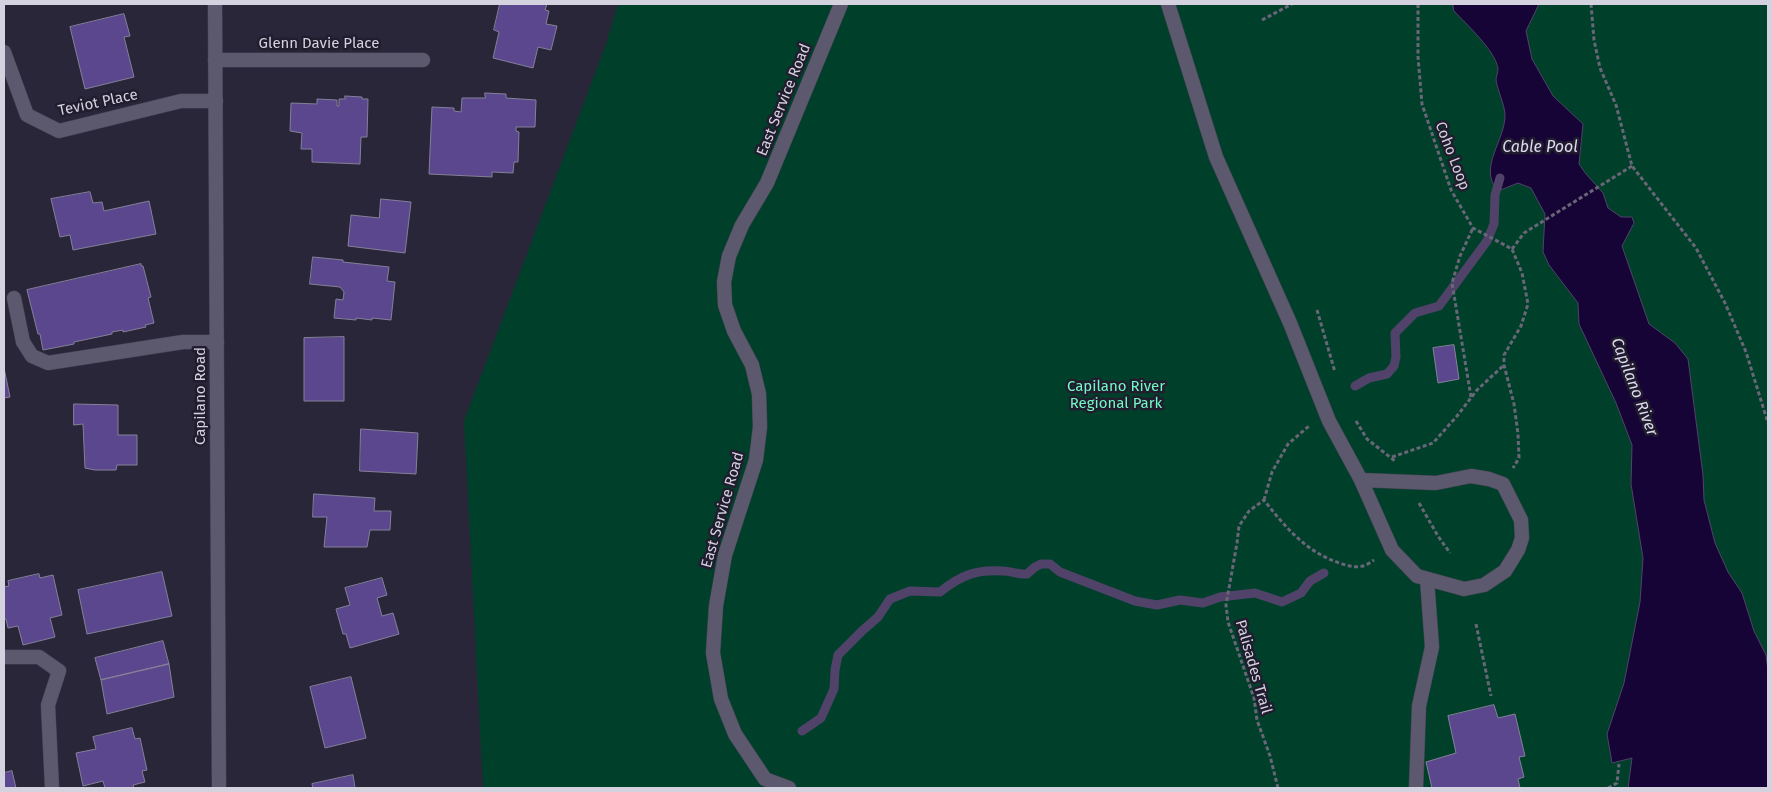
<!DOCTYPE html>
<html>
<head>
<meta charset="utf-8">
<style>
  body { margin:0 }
  #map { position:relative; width:1772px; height:792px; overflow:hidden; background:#2a263a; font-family:"Fira Sans",sans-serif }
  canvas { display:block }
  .frame { position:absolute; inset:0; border:5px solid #d4d2df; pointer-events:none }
</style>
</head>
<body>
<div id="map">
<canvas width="1772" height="792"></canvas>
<div class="frame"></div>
</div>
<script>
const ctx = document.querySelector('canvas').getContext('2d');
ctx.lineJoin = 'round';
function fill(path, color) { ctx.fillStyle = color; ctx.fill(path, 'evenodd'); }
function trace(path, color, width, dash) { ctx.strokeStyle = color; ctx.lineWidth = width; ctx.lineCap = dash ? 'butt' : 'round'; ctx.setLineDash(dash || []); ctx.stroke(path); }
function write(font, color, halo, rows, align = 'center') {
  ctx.font = font + ' "Fira Sans",sans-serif'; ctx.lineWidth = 5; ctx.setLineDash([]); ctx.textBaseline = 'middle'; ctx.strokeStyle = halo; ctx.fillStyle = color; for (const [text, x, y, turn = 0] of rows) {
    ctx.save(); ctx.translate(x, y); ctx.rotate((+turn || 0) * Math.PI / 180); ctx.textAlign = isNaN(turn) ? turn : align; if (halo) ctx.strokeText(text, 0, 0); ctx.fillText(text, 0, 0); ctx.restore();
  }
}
fill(new Path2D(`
  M618,4H1768V788H483L464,421L606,44Z`), '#00402b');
const water = new Path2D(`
  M1453,4H1539L1526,31L1532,59L1553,96L1583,124L1579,164L1586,174L1603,193L1608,208L1621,217H1632L1634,223L1622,246L1649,324L1675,343L1688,359L1703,475L1704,500L1715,543L1728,572L1742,593L1754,631L1766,655L1768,670V788H1628L1632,758L1612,763L1607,734L1624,683L1640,602L1643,558L1631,484L1632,445L1616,403L1579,324L1578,303L1549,265L1543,252L1545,214L1531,188L1518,183L1498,191C1477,168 1506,140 1505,114C1504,103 1498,92 1496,80C1496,77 1498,73 1498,69C1496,51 1466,24 1454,11Z`);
fill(water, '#170436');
trace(water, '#504269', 1);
trace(new Path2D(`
  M1355,386L1369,378L1387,374L1394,366L1396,357L1395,333L1415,313L1439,306L1487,241L1494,224L1495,195L1500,178
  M802,731L821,718L834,689L835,670L838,655L862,631L878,617L890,599L910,591L940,592C961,575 977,569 1003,571C1011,571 1019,575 1027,574L1035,567L1041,564H1050L1060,572L1135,601L1157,605L1180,600L1203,603L1220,597L1255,593L1282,602L1301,593L1310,581L1324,573`), '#504269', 9);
const building = new Path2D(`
  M500,4H547L545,10L549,11L546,24L557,26L551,50L538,47L533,68L493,58L499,32L494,30Z
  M124,14L130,36L124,37L134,77L85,89L70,27Z
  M485,93L506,94V98L536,100L535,127H516V131L519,132L518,162H514L513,173L492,172V177L429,174L432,107L454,108V111L461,112L462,98H485Z
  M345,96L362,97V99H368L367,137H361L360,164L312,162V149H301L302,133L290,131L291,103L317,104V99L337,100V106H339V99H345Z
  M90,192L93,203L102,202L104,211L149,201L156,234L73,250L70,235L60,237L51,199Z
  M381,199L411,202L405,253L348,246L351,215L379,218Z
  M313,257L343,260V262L389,267L387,281L395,282L391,320L372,318V320L356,318V320L334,318L336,299L343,300L344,292L340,287L310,284Z
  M141,264V266H143L151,297L148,298L154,323L145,325L146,327L123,332V330L112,332V334L74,342V344L43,350L40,334H38L27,290Z
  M344,337V401H304V338Z
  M1454,345L1459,379L1438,383L1433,348Z
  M4,368L10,397L4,398Z
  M74,404L118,405V435H137V465H117L116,470H95L85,468L83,424L74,425Z
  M361,429L418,433L416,474L360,471Z
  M314,494L375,498L374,511H391L390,530H370L367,547H324L327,517H313Z
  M162,572L172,616L87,634L78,590Z
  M39,574L40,578L53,575L62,615L50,618L55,637L23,645L18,626L8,628L6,619H4V587L9,586L8,581Z
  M382,578L387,595L377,598L382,616L393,613L399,634L350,648L346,634H343L336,609L350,605L345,588Z
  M163,641L169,664L101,680L95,658Z
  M169,664L174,697L107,714L101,680Z
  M351,677L366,738L325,748L310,687Z
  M1494,705L1498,718L1515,714L1525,756L1519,757L1524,777L1518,779L1520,788H1432L1426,762L1456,753L1448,716Z
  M132,728L135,739L140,738L147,770L142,771L145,782L133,785L134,788H105L103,781L83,786L76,753L96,749L93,737Z
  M12,771L16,788H4V773Z
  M353,775L355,788H313L312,784Z`);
fill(building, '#5a478e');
trace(building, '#858098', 1);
const service = new Path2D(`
  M1168,4L1216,157L1290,323L1329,421L1361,480L1392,550L1417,576L1464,589L1484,585L1505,571L1518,550L1522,538L1521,520L1503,484L1489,479L1471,476L1436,483L1361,480
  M215,60H423
  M14,298L23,342L32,356L48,363L183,342H217
  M789,788L765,779L735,734L721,699L713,653L716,606L725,555L756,460L760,427L759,394L752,365L734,331L725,305L724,282L729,256L742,225L767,183L841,4
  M1416,788L1419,706L1432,647L1427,579`);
const minor = new Path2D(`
  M4,52L27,115L59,131L181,101H216
  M4,657H39L59,671L48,705L52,788`);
const secondary = new Path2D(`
  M215,4L219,788`);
trace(service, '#454252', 15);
trace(minor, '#454252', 15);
trace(secondary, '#454252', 15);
trace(new Path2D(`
  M1418,4V57L1422,104L1451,190L1473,228L1512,249L1522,273L1528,304L1521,326L1504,355V365L1514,404L1518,434L1519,458L1513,468
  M1591,4L1594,40L1600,68L1616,105L1632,166L1696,248L1725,303L1746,352L1768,423
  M1262,20L1292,4
  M1512,249L1524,233L1632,166
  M1317,310L1335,372
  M1471,397L1452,283L1460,256L1473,228
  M1356,421L1367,439L1395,461
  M1392,457L1433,443L1457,416L1477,390L1504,365
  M1264,500L1272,472L1288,444L1309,426
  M1419,503L1438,536L1450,553
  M1476,624L1491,696
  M1278,788L1270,756L1257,720L1254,698L1228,622L1226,605L1237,543L1239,526L1249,511L1264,500C1285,527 1307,553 1340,563C1348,566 1356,568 1363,566C1367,565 1371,562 1374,560
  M1608,788L1617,783L1619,764`), '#696677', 3, [4, 2.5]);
trace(service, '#5c586e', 14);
trace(minor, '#5c586e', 14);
trace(secondary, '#5c586e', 14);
write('15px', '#d4d2df', '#211d2f', [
  ["Glenn Davie Place",319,44],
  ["East Service Road",784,100,-68],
  ["Teviot Place",98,103,-12],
  ["Coho Loop",1452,156,69],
  ["Capilano Road",201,396,-90],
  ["East Service Road",723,510,-74],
  ["Palisades Trail",1253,667,74]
]);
write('15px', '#71fac3', '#211d2f', [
  ["Capilano River",1116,387],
  ["Regional Park",1116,404]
]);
write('italic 16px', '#dedaef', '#211d2f', [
  ["Cable Pool",1540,148],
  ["Capilano River",1634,387,69]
]);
</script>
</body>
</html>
